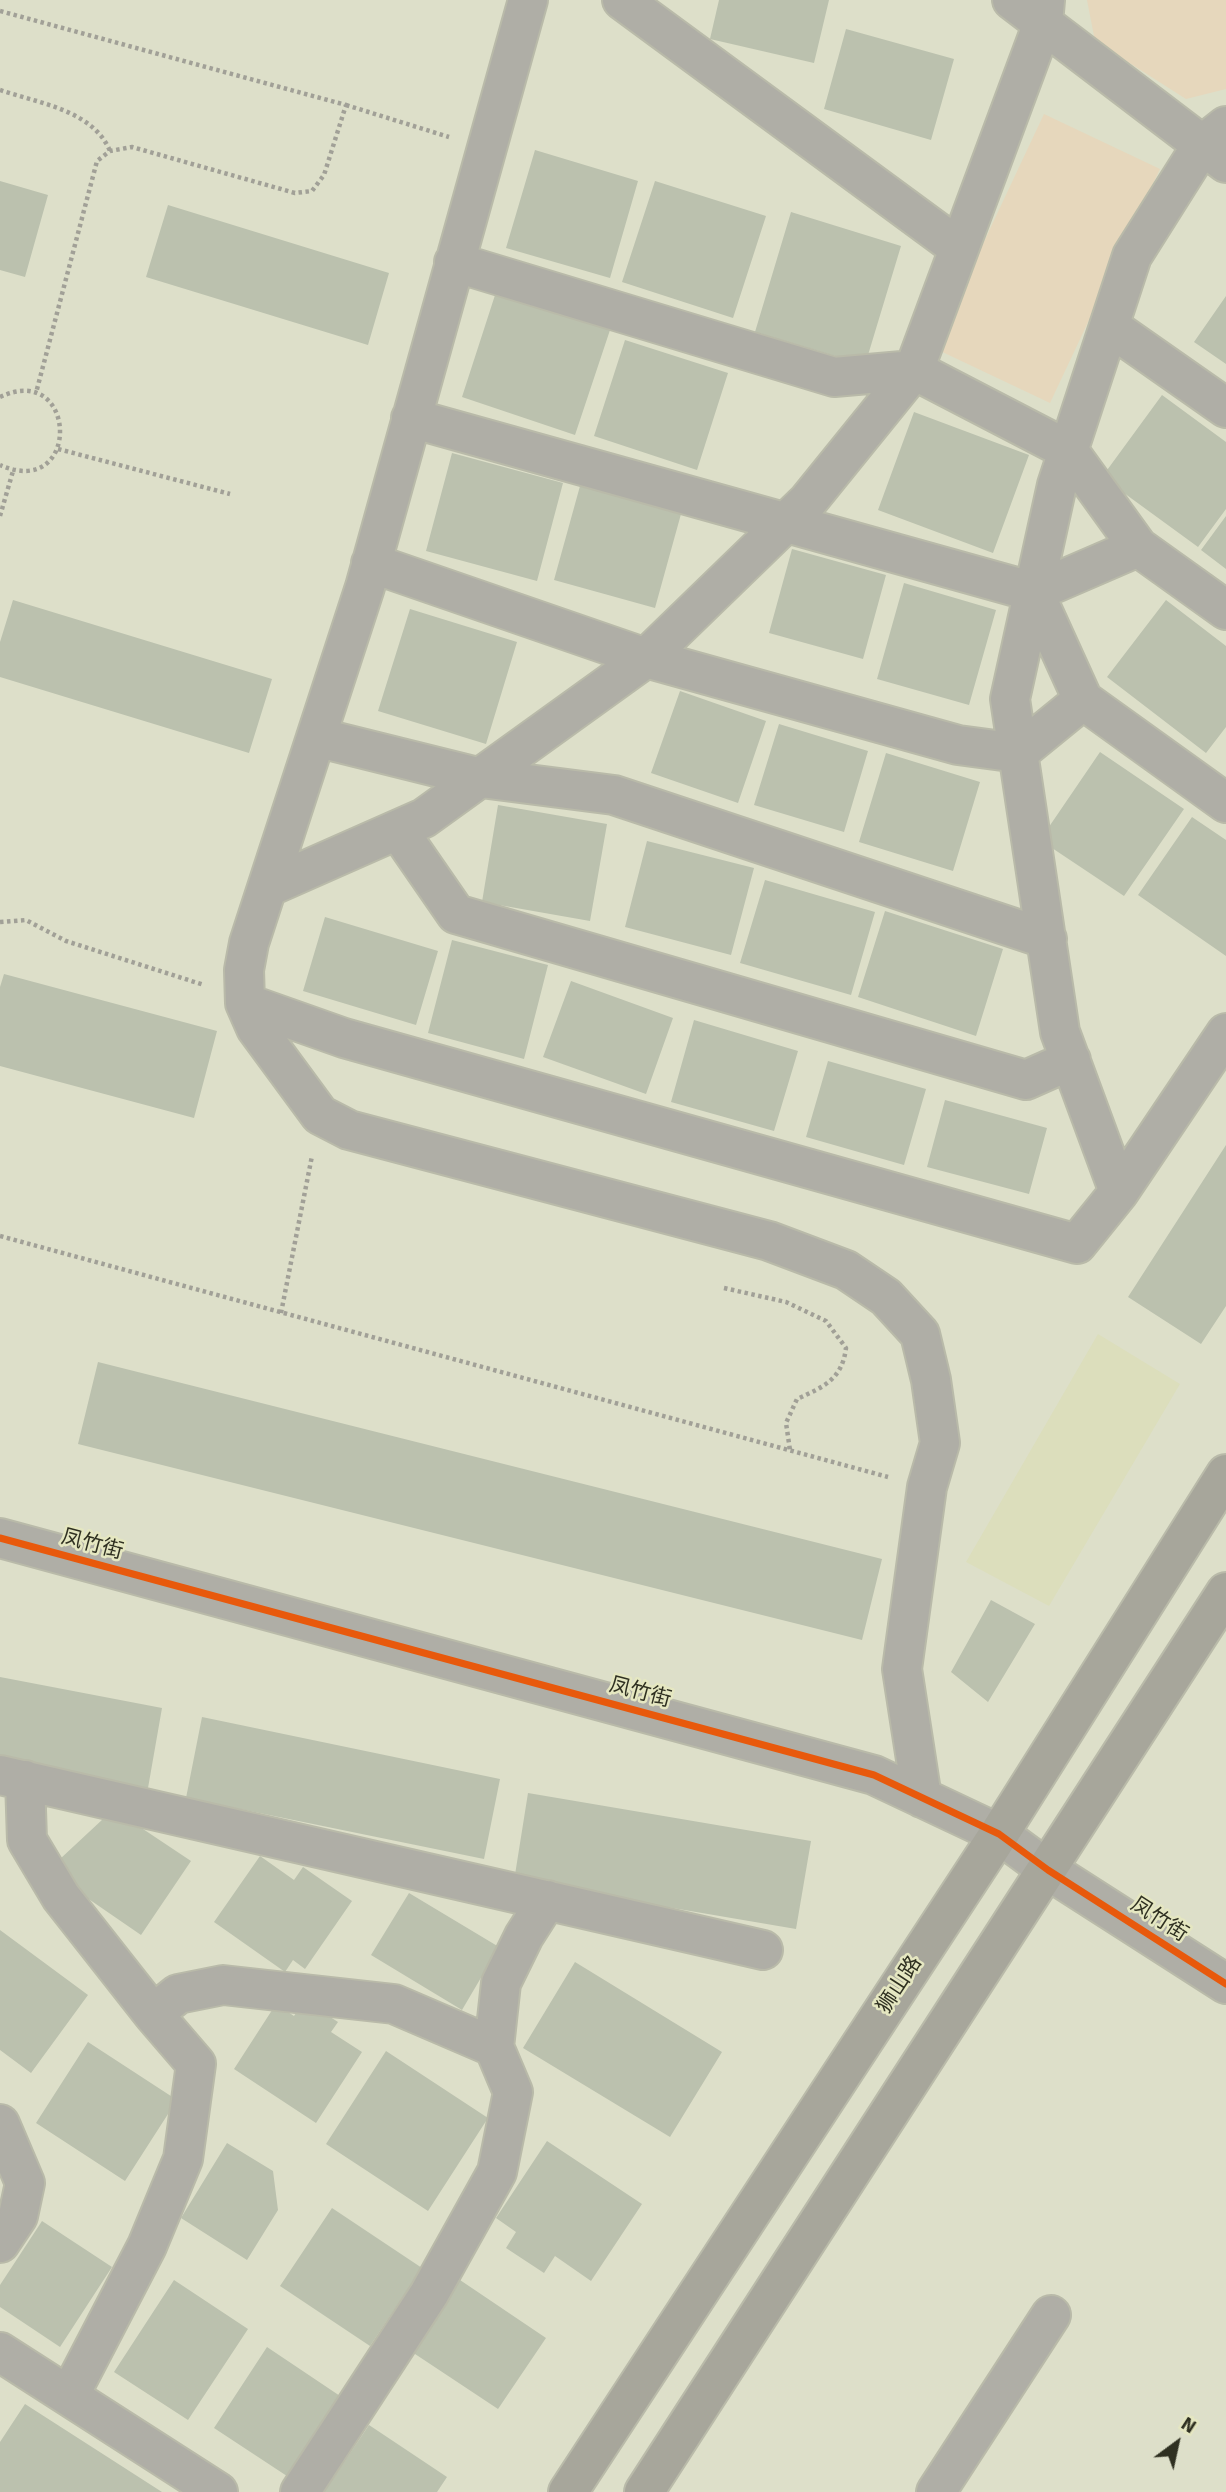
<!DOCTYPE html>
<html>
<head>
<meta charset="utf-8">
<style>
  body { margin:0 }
  #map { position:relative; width:1226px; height:2492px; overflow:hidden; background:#dddfc9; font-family:Signika,sans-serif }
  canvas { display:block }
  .north { position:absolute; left:1142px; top:2408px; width:70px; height:70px; -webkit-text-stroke:5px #e5e7c1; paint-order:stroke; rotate:33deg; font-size:19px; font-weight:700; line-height:28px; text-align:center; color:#2f3021 }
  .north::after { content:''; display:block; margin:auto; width:24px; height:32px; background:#2f3021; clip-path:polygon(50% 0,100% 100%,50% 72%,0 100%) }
</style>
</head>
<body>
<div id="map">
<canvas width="1226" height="2492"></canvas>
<div class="north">N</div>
</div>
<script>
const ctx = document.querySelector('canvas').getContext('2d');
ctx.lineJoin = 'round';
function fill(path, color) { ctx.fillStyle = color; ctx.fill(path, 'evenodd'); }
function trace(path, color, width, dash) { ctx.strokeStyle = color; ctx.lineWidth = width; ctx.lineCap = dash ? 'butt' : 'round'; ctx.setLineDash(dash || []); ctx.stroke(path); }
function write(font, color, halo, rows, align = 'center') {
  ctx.font = font + ' Signika,"Noto Sans SC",sans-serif'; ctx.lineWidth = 5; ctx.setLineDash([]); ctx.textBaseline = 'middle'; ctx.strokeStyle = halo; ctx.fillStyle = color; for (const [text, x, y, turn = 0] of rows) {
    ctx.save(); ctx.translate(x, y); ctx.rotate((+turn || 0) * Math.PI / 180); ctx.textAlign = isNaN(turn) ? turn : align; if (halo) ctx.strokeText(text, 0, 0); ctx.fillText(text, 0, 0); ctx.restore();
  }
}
fill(new Path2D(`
  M1098,1334L1180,1384L1049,1606L966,1562Z`), '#dcdebc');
fill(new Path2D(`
  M1087,0H1226V89L1186,99L1095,41Z
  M1044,114L1160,169L1050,403L934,348Z`), '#e6d7bc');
fill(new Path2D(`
  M719,0H829L814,63L710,39Z
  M846,29L954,59L931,140L824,109Z
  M535,150L638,181L610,278L506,248Z
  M0,181L48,195L25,277L0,270Z
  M655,181L766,216L733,318L622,282Z
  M168,205L389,273L368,345L146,277Z
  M791,212L901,246L865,365L755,332Z
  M496,292L610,330L575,435L462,397Z
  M1226,296V364L1194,342Z
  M625,340L728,373L697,470L594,436Z
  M1162,395L1226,442V509L1198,547L1102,477Z
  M914,412L1029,455L993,553L878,510Z
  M452,453L563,483L537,581L426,551Z
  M580,486L681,514L655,608L554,580Z
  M1226,516V569L1201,550Z
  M792,549L886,575L863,659L769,633Z
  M904,583L996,610L969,705L877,679Z
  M13,600L272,679L249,753L0,677V642Z
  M1166,600L1226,646V727L1206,753L1107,677Z
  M410,609L517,642L486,744L378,711Z
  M680,691L766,721L738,803L651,773Z
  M779,724L868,751L844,832L754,805Z
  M1100,752L1184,809L1124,896L1040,840Z
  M886,753L980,782L953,871L859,842Z
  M498,805L607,824L590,921L482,902Z
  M1192,817L1226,840V956L1138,895Z
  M647,841L754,868L731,955L625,927Z
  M765,880L875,912L851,995L740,963Z
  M885,911L1003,949L976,1036L858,997Z
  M325,917L438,951L416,1025L303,991Z
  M452,940L548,965L524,1059L428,1033Z
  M4,974L217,1031L194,1118L0,1066V987Z
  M571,981L673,1018L646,1094L543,1057Z
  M694,1020L798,1051L774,1131L671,1102Z
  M828,1061L926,1089L904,1165L806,1137Z
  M945,1100L1047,1128L1029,1194L927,1167Z
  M1226,1145V1306L1201,1344L1128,1297Z
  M98,1362L882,1559L862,1640L78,1444Z
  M991,1600L1035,1624L988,1702L951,1672Z
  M0,1677L162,1708L148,1788L0,1760Z
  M202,1717L500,1779L484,1859L186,1798Z
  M528,1793L811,1841L796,1929L514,1881Z
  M103,1819L137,1825L191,1861L141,1935L77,1891L60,1859Z
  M260,1856L294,1880L303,1867L352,1901L305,1969L293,1960L285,1972L214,1922Z
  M409,1893L499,1947L462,2010L371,1955Z
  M0,1930L88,1995L31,2073L0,2050Z
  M575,1962L722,2052L670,2137L523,2048Z
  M304,2000L338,2022L331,2032L362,2052L316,2123L234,2069L276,2004L294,2016Z
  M88,2042L177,2100L125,2181L36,2123Z
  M386,2051L488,2118L428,2211L326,2144Z
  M547,2141L642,2204L591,2281L555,2256L544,2273L506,2248L516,2232L496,2218Z
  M227,2143L273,2171L278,2210L247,2260L181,2218Z
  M332,2208L422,2268L370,2346L280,2286Z
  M42,2221L112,2267L60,2347L0,2307V2285Z
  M174,2280L248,2329L188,2420L114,2372Z
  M460,2280L546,2338L498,2409L412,2352Z
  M267,2347L346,2400L293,2480L214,2428Z
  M25,2404L162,2492H0V2442Z
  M369,2425L447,2477L437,2492H324Z`), '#bbc1ae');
const minor = new Path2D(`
  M528,0L365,587L249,943L244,970L245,1003L256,1028L320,1115L349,1130L769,1241L846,1270L886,1297L920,1334L931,1380L940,1443L927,1487L902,1669L922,1798
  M622,0L959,248
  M1012,0L1226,163
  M454,262L834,377L914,370L1068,450L1138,547
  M1109,326L1226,408
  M411,418L1034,592L1083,700L1226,803
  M371,563L646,658L958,745L1018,753L1083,700
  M1034,592L1138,547L1226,610
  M316,737L481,778L614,795L1047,939
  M398,830L456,914L1026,1080L1071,1060
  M268,887L424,818L646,658L808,501L914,370L1043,23L1045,0
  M245,1003L344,1038L1077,1244L1119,1192L1060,1032L1010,699L1057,485L1132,256L1202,145L1226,126
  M1119,1192L1226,1033
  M0,1538L874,1775L999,1834L1048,1870L1226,1984
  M0,1775L763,1950
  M25,1780L27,1840L61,1897L153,2014L196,2064L183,2159L147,2246L69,2396
  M153,2014L178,1994L223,1985L394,2004L494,2047L513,2092L497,2172L429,2294L300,2492
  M494,2047L501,1983L524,1936L547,1900
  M0,2124L25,2183L18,2216L0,2243
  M0,2352L218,2492
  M936,2492L1051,2315`);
const major = new Path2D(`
  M568,2492L999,1834L1226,1474
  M644,2492L1226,1592`);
trace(minor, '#b9baa9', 42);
trace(major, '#b9baa9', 42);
trace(new Path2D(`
  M0,11L346,105L324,175L312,191L295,193L132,147L110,151L97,161L36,393
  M0,90C38,103 93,110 110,151
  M346,105L449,137
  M0,397C78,360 82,501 0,465
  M58,449L230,494
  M0,516L13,471
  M0,922L26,920L66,941L204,985
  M0,1236L888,1477
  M724,1288L786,1302L826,1321L846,1348C842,1380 823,1387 797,1399L786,1423L790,1450
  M281,1313L312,1156`), '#a1a097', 4.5, [3.5, 3.5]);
trace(minor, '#afaea6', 38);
trace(major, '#a7a69b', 38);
trace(new Path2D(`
  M0,1538L874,1775L999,1834L1048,1870L1226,1984`), '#e8590c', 7);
write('21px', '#2f3021', '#e5e7c1', [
  ["凤竹街",92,1545,15],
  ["凤竹街",640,1693,15],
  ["凤竹街",1159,1920,33],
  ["狮山路",900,1985,-57]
]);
</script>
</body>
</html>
